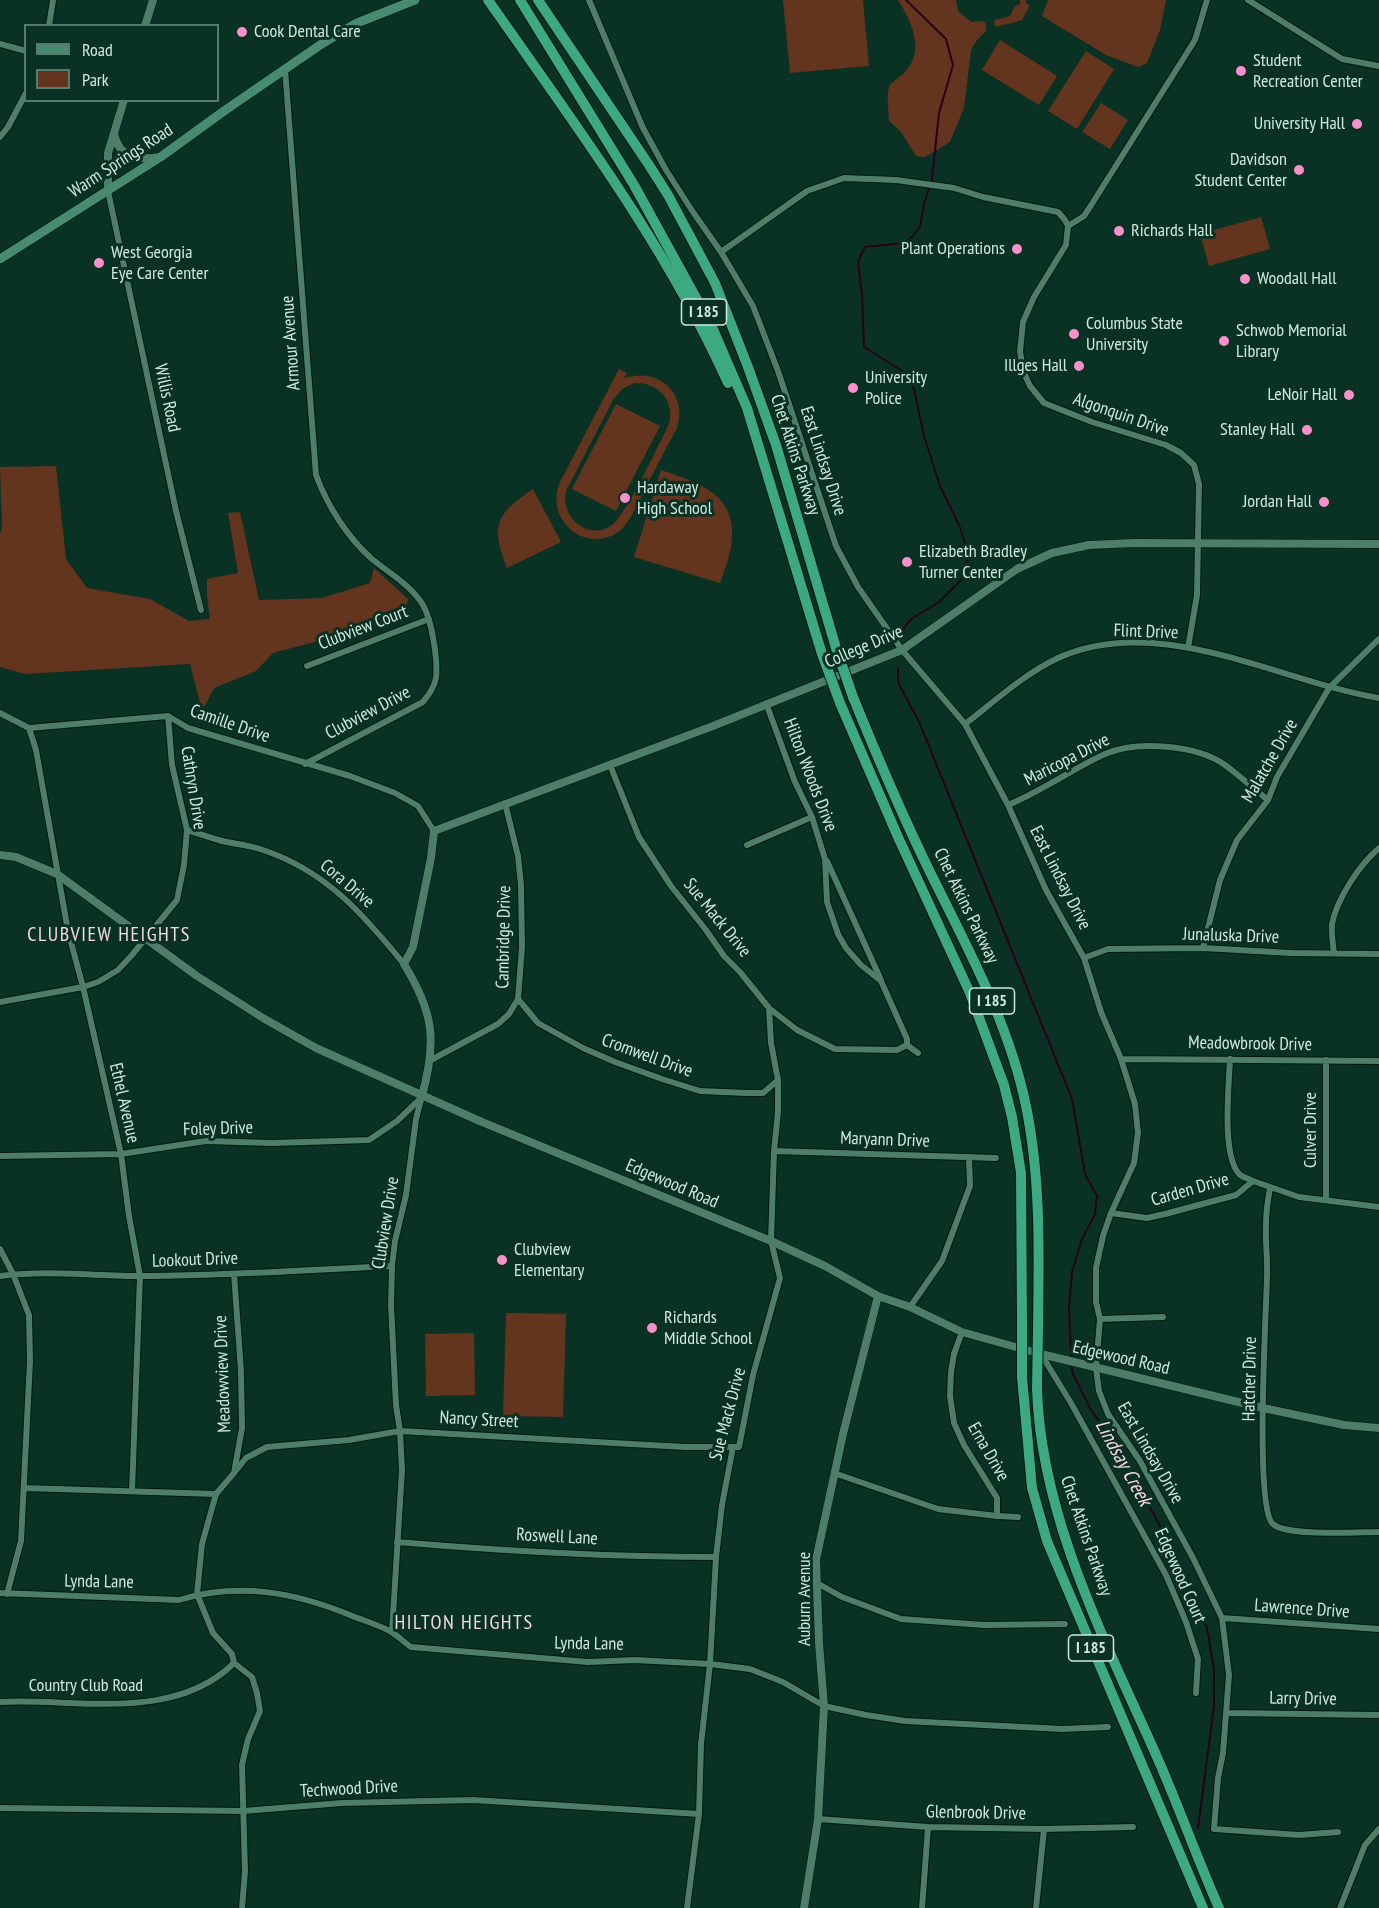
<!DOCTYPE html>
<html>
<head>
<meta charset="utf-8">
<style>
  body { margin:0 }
  #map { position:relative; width:1379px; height:1908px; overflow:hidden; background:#0a3224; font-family:"PT Sans Narrow",sans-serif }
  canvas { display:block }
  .legend { position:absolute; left:24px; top:24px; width:195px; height:78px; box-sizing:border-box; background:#0a3224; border:2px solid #597b6e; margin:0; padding:8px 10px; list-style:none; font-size:18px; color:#d0e9dd }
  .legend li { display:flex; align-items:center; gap:12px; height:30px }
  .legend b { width:30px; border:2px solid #597b6e }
</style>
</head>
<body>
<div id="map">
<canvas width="1379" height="1908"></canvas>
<ul class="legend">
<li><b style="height:8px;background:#478b70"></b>Road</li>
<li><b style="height:16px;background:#63341e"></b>Park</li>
</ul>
</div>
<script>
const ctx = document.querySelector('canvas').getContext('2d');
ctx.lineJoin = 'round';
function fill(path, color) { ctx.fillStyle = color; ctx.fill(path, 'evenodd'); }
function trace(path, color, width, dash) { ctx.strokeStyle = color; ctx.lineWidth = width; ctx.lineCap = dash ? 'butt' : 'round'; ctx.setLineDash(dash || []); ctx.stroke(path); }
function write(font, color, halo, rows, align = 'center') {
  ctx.font = font + ' "PT Sans Narrow",sans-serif'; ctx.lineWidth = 6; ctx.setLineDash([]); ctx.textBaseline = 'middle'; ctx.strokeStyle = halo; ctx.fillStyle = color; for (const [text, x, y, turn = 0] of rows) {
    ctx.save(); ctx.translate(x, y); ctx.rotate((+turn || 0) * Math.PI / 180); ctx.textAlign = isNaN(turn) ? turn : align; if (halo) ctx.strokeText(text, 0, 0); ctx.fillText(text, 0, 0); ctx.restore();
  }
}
fill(new Path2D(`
  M783,0H863L869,66L790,73Z
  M898,0H956L958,11L971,22L983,21L986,23V31L977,40L971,50L964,108L950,142L925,157L916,156L901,132L889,121C889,111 886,96 889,87C893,80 901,77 906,71C925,49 911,21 898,0Z
  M1020,0H1026V3L1030,5L1022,20L996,27L994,24L995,20L1010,16L1015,6L1020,4Z
  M1048,0H1166L1160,30L1147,63L1138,67L1106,55L1042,16Z
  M1000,40L1057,76L1039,105L982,70Z
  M1086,51L1114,69L1077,129L1048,111Z
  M1101,103L1128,120L1110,149L1082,132Z
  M1261,217L1270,249L1209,266L1200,234Z
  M619,369L627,373L624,378C658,367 688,392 677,428C665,450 654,471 643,493C637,505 631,519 622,529C607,543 582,542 568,527C556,515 554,499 559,484ZM634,383C658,382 675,400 669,424C659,444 626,515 612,525C588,542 560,517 566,491L613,400L622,389Z
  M616,404L660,426L616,511L572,489Z
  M56,466L66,559L87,588L150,599L189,621L210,619L207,596V579L238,573L228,513L240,512L259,600L322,598L370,583L374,568L408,599L405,610L378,625L273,653L256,671L214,688L204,707L200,703L190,664L25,674L0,667V533L2,529L0,467Z
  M661,470C700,483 740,495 731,547C729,559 724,571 720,583L634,557Z
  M533,489L561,542L507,568C490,525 496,514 533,489Z
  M506,1313L566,1314L563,1417L503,1416Z
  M474,1333L475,1395L426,1396L425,1334Z`), '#63341e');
trace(new Path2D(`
  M904,628L911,619L939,602L963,578L969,554L959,525L940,486L924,436L914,389L901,370L864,347L862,295L858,261L865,247L904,243L913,236L920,227L924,204L932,179L939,113L953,65L946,39L906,0
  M898,668V682L920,724L1072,1099L1085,1174L1097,1196L1095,1214L1082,1239L1072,1272L1069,1309L1072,1372L1090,1408L1127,1464L1161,1528L1207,1628L1214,1669V1706L1198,1828`), '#28001a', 2);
const minor = new Path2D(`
  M589,0L643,128L666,170L693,212L721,252L753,306L778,371L836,546L858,587L902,650L965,724L1008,805L1046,890L1084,958L1101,1012L1121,1059L1135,1104L1138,1133L1134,1163L1111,1213L1103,1236L1096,1268V1302L1100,1319L1096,1368L1099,1391L1108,1414L1140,1461L1193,1558L1222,1618L1229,1675L1223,1753L1218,1778L1214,1829L1299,1835L1338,1832
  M1248,0L1342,59L1379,66
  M49,26L53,0
  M0,44L26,51
  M285,69L316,475C327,505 347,537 372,559C389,573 412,586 423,605C432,621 438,660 436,678C434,688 429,694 423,702L305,764
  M0,137L8,127L26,93
  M108,191L176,511L201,610
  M1068,226L1084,216L1090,207L1195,40L1207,0
  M721,252L807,191L844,178L896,180L954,188L983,197L1058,212L1065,220L1068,226L1066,245L1034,297L1023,322L1020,352L1024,373L1030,386L1044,403L1092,422L1166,445L1181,453L1194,465L1199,484L1197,595L1188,648
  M307,666L429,619
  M766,703L795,782L812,817L825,859L827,902L838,934L846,948L861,965L881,981L907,1039V1045L918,1053
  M0,713L29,728L168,716L188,728L350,776L395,793L418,806L434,831
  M965,724C995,701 1024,674 1058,658C1160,612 1277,681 1379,698
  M29,728L36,750L68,931L83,987L121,1154L129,1216L140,1276L132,1491
  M1008,805C1042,791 1072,769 1105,754C1137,740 1197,745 1225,765C1240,776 1254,789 1268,800
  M187,830C198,833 210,838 222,841C235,844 250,845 263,850C326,871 363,914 404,964
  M747,845L812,817
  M827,861L881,980
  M1203,948L1220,880L1237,840L1268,800L1277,777L1329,688L1379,639
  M1334,953C1333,944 1331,933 1332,924C1337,899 1359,865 1379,848
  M1084,958L1108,949L1203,948L1291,953L1379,954
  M518,999L538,1023L583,1048L615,1062L662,1079L700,1091L747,1093H763L778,1080
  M0,1002L83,987L98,982L118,970L132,955L177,900L184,865L187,830L172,765L168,716
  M769,1008L797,1030L835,1049L897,1050L907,1045
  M1121,1059L1379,1061
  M1230,1059C1229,1085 1221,1157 1240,1175C1243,1177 1249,1179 1253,1181
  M431,1060L498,1024L509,1014L518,999L522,947L521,885L518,856L505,803
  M1326,1060V1199
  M774,1151L996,1158
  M0,1156L121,1154L206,1141L272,1143L369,1140L397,1121L421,1098
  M1270,1188C1268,1199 1266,1212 1266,1224C1265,1242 1268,1260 1267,1278C1266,1315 1255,1502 1272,1523C1283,1537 1359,1532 1379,1532
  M1111,1213L1147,1218L1165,1214L1236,1195L1253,1181L1299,1197L1379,1207
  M0,1249L13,1274L29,1315L30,1361L21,1541L7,1594
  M234,1274L241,1371L242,1428L234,1473L216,1494L202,1544L197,1594L213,1633L232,1654L234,1663L252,1677L257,1693L260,1711L248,1739L242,1765L245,1871L242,1908
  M0,1276C47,1270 94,1276 141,1276C225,1276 308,1270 392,1266
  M910,1307L942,1261L970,1186L969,1157
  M1100,1319L1163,1317
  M962,1332L954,1354L951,1372L950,1396L954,1423L964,1445L997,1498V1516
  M1041,1354L1071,1403L1166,1575L1186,1622L1198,1659L1196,1693
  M234,1473L246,1458L267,1447L349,1440L400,1431L685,1447H739L753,1375L780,1278L771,1241L774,1151L778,1112V1080L771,1043L769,1008L740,972L724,956L706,930L671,886L639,837L610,765
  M834,1473L938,1509L997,1516L1018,1517
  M24,1488L216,1494
  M397,1542C503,1551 610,1557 716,1557
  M817,1583L842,1597L901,1619L984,1625L1065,1624
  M0,1593L179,1600C238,1582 294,1592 350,1615C364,1621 380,1625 393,1633C399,1637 405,1643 411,1647L588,1662L635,1660L710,1664L750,1669L783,1682L824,1706L866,1715L905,1721L1062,1729L1108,1727
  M1222,1618L1379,1629
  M392,1632L402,1470L400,1431L396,1405L391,1305L392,1266L395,1241L406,1195L416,1119L422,1096
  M0,1702C77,1698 173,1723 234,1663
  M1226,1713L1379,1715
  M0,1808L243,1811L342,1803L473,1800L699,1814
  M818,1819L928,1827L1044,1829L1133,1827
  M687,1908L699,1814L701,1744L710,1664L716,1557L722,1505L733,1447
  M922,1908L928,1827
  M1036,1908L1044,1829
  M1340,1908L1365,1845L1379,1829`);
const tertiary = new Path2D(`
  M145,26L153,0
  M114,134C120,160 139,160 161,157
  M108,191V153L124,100
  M0,855L16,857L57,874L197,976L263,1018L316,1048L482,1122L771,1241L825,1266L878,1296L910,1307L962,1332L1041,1354L1263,1408L1344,1425L1379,1428
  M422,1096C437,1041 434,1013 404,964L413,947L431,858L434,831L713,726L902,650L1017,569L1052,553L1089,545L1134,543L1379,544
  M804,1908L818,1819L824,1706L819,1643L816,1560L843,1434L878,1296`);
const secondary = new Path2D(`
  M0,259L162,156L224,111L323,43L357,23L415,0`);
const motorway = new Path2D(`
  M488,0C574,123 666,245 728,383
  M520,0L634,185L712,327L747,408L822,654
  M538,0L649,165L668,195L715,283L748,367L776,445L836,648
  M853,697C877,756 902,815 930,872C967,947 1009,1023 1026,1106C1041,1179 1039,1254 1038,1328
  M840,703L898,837L970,993L1004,1085L1012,1117L1021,1173L1022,1323
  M1022,1377L1032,1488L1047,1541L1203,1908
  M1037,1389C1041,1518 1105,1640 1157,1757C1179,1807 1197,1858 1219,1908`);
trace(minor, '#00180e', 8);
trace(tertiary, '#00180e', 9);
trace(secondary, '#00180e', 10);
trace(motorway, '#00180e', 12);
trace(minor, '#4c7e68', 6);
trace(tertiary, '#4c7e68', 8);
trace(secondary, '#478b70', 9);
trace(motorway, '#3ca981', 10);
const motorwayBridge = new Path2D(`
  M836,648L853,697
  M822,654L840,703
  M1022,1377V1323
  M1037,1389L1038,1328`);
trace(motorwayBridge, '#00180e', 12, []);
trace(motorwayBridge, '#3ca981', 10);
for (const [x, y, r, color] of [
  [242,32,6,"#f890cc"],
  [1241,71,6,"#f890cc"],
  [1357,124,6,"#f890cc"],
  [1299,170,6,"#f890cc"],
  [1119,231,6,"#f890cc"],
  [1017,249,6,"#f890cc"],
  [99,263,6,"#f890cc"],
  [1245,279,6,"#f890cc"],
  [1074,334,6,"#f890cc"],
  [1224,341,6,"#f890cc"],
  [1079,366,6,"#f890cc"],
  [853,388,6,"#f890cc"],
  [1349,395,6,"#f890cc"],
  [1307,430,6,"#f890cc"],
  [625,498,6,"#f890cc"],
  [1324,502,6,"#f890cc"],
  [907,562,6,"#f890cc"],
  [502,1260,6,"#f890cc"],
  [652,1328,6,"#f890cc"]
]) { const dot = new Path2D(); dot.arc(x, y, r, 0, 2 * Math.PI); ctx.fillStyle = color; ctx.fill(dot); trace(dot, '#0a3224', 2); }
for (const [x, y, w] of [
  [704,312,45],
  [992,1001,45],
  [1091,1648,45]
]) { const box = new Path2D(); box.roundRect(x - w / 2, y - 13, w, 26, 4.5); ctx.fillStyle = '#0a3224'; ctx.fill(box); trace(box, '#d0e9dd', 1.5); }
write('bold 16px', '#d0e9dd', null, [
  ["I 185",704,312],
  ["I 185",992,1001],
  ["I 185",1091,1648]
]);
write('18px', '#d0e9dd', '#0a3224', [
  ["Cook Dental Care",254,32],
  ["Student",1253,61],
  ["Recreation Center",1253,82],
  ["University Hall",1345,124,"right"],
  ["Davidson",1287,160,"right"],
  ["Student Center",1287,181,"right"],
  ["Richards Hall",1131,231],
  ["Plant Operations",1005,249,"right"],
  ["West Georgia",111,253],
  ["Eye Care Center",111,274],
  ["Woodall Hall",1257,279],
  ["Columbus State",1086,324],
  ["University",1086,345],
  ["Schwob Memorial",1236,331],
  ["Library",1236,352],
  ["Illges Hall",1067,366,"right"],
  ["University",865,378],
  ["Police",865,399],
  ["LeNoir Hall",1337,395,"right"],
  ["Stanley Hall",1295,430,"right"],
  ["Hardaway",637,488],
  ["High School",637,509],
  ["Jordan Hall",1312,502,"right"],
  ["Elizabeth Bradley",919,552],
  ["Turner Center",919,573],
  ["Clubview",514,1250],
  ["Elementary",514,1271],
  ["Richards",664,1318],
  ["Middle School",664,1339]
], 'left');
write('18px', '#d0e9dd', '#0a3224', [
  ["Warm Springs Road",121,161,-33],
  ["Armour Avenue",291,343,-94],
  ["Willis Road",167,398,78],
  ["Algonquin Drive",1121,415,19],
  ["Chet Atkins Parkway",795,455,72],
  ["East Lindsay Drive",823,461,72],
  ["Clubview Court",363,628,-21],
  ["Flint Drive",1146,632,2],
  ["College Drive",864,647,-23],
  ["Clubview Drive",368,713,-28],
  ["Camille Drive",230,724,19],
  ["Maricopa Drive",1067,760,-27],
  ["Malatche Drive",1270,761,-60],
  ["Hilton Woods Drive",810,775,69],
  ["Cathryn Drive",193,788,81],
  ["East Lindsay Drive",1060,878,63],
  ["Cora Drive",347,884,40],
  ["Chet Atkins Parkway",966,906,64],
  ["Sue Mack Drive",717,918,51],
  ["Junaluska Drive",1231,936,2],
  ["Cambridge Drive",504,937,-89],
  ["Meadowbrook Drive",1250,1044,1],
  ["Cromwell Drive",647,1056,20],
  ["Ethel Avenue",124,1103,77],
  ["Foley Drive",218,1129,-2],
  ["Culver Drive",1311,1130,-90],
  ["Maryann Drive",885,1140,2],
  ["Edgewood Road",672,1184,23],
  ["Carden Drive",1190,1190,-16],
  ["Clubview Drive",386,1223,-81],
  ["Lookout Drive",195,1260,-2],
  ["Edgewood Road",1121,1358,13],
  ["Meadowview Drive",223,1374,-92],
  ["Hatcher Drive",1250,1379,-89],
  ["Sue Mack Drive",728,1414,-75],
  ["Nancy Street",479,1420,3],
  ["Erna Drive",988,1452,60],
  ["East Lindsay Drive",1150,1453,60],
  ["Chet Atkins Parkway",1086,1536,71],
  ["Roswell Lane",557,1537,3],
  ["Edgewood Court",1180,1576,66],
  ["Lynda Lane",99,1582,1],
  ["Auburn Avenue",805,1599,-90],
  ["Lawrence Drive",1302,1609,4],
  ["Lynda Lane",589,1644,1],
  ["Country Club Road",86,1686],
  ["Larry Drive",1303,1699,1],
  ["Techwood Drive",349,1789,-3],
  ["Glenbrook Drive",976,1813,1]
]);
ctx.letterSpacing = '1.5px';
write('20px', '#f5d7e7', '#0a3224', [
  ["CLUBVIEW HEIGHTS",109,935],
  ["HILTON HEIGHTS",464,1623]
]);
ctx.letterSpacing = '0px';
write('italic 20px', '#fed5ea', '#0a3224', [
  ["Lindsay Creek",1123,1463,61]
]);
</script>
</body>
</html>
